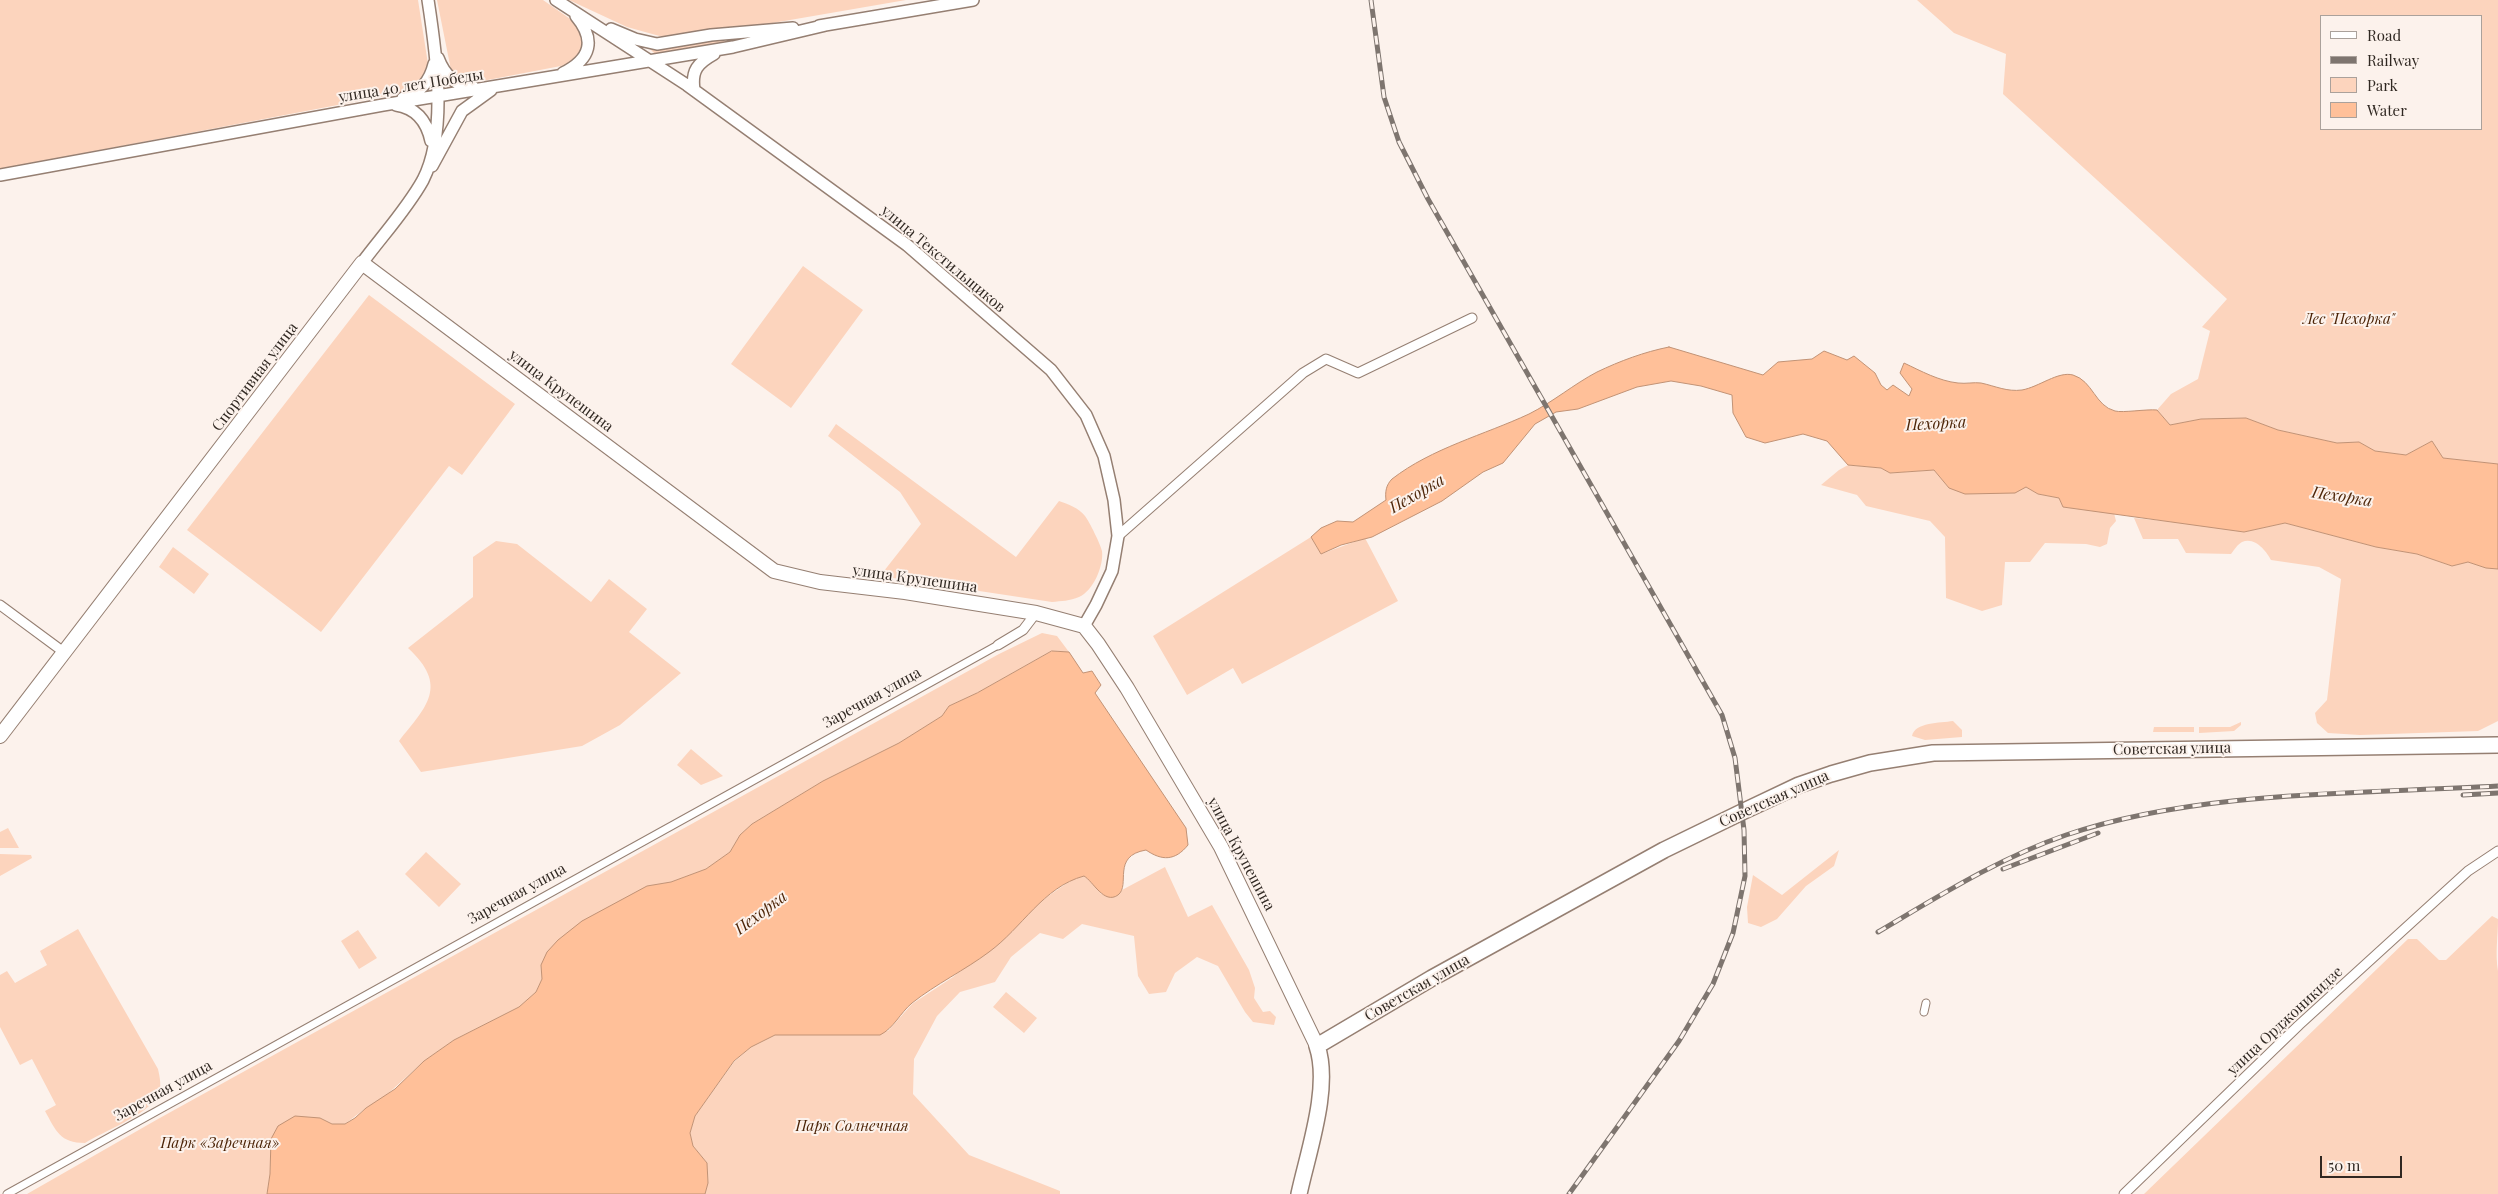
<!DOCTYPE html>
<html>
<head>
<meta charset="utf-8">
<style>
  body { margin:0 }
  #map { position:relative; width:2498px; height:1194px; overflow:hidden; background:#fcf2ec; font-family:"Playfair Display",serif }
  canvas { display:block }
  .legend { position:absolute; left:2320px; top:15px; width:162px; height:115px; box-sizing:border-box; background:#fcf2ec; border:1px solid #aaa19b; margin:0; padding:6px 9px; list-style:none; font-size:15px; color:#302822 }
  .legend li { display:flex; align-items:center; gap:10px; height:25px }
  .legend b { width:25px; border:1px solid #aaa19b }
  .scale { position:absolute; left:2320px; top:1156px; width:82px; height:22px; box-sizing:border-box; border:2px solid #302822; border-top:0; padding-left:6px; font-size:15px; line-height:18px; white-space:nowrap; color:#302822; -webkit-text-stroke:4px #fcf2ec; paint-order:stroke }
</style>
</head>
<body>
<div id="map">
<canvas width="2498" height="1194"></canvas>
<ul class="legend">
<li><b style="height:6px;background:#fff"></b>Road</li>
<li><b style="height:6px;background:#7e756f"></b>Railway</li>
<li><b style="height:14px;background:#fcd4bd"></b>Park</li>
<li><b style="height:14px;background:#ffc099"></b>Water</li>
</ul>
<div class="scale">50 m</div>
</div>
<script>
const ctx = document.querySelector('canvas').getContext('2d');
ctx.lineJoin = 'round';
function fill(path, color) { ctx.fillStyle = color; ctx.fill(path, 'evenodd'); }
function trace(path, color, width, dash) { ctx.strokeStyle = color; ctx.lineWidth = width; ctx.lineCap = dash ? 'butt' : 'round'; ctx.setLineDash(dash || []); ctx.stroke(path); }
function write(font, color, halo, rows, align = 'center') {
  ctx.font = font + ' "Playfair Display",serif'; ctx.lineWidth = 4; ctx.setLineDash([]); ctx.textBaseline = 'middle'; ctx.strokeStyle = halo; ctx.fillStyle = color; for (const [text, x, y, turn = 0] of rows) {
    ctx.save(); ctx.translate(x, y); ctx.rotate((+turn || 0) * Math.PI / 180); ctx.textAlign = isNaN(turn) ? turn : align; if (halo) ctx.strokeText(text, 0, 0); ctx.fillText(text, 0, 0); ctx.restore();
  }
}
fill(new Path2D(`
  M0,0H418L428,64C425,79 415,88 401,93L0,169Z
  M437,0H543L576,23L581,29L584,47L573,62L566,65L472,83L460,80L451,70Z
  M569,0H906L674,40L627,27Z
  M1917,0H2498V464L2443,458L2432,441L2406,455L2375,451L2359,442L2337,443L2278,430L2246,418L2201,419L2170,425L2157,410L2171,394L2198,379L2210,331L2202,327L2227,299L2003,94L2006,54L1954,33ZM2322,16H2482V129H2322Z
  M746,40L657,56L649,48L658,50L711,41Z
  M803,266L863,310L791,408L731,364Z
  M369,295L515,404L462,475L449,466L321,632L187,530Z
  M836,424L1016,557L1059,501C1068,504 1079,508 1085,516C1089,521 1101,545 1102,551C1104,566 1093,591 1079,597C1070,601 1061,601 1052,602L880,576L921,524L900,492L828,436Z
  M1848,465L1881,468L1890,473L1934,470L1949,488L2026,487L2038,494L2059,498L2063,507L2114,513L2116,521L2110,528L2107,544L2100,547L2086,544L2045,543L2030,562H2005L2002,605L1982,611L1946,598L1945,537L1930,521L1866,506L1857,495L1821,485L1839,470Z
  M2134,518L2206,525L2244,532L2285,523L2376,547L2417,554L2452,566L2468,562L2486,568L2498,569V721L2478,731L2360,735L2328,733L2317,723L2315,713L2327,700L2341,579L2319,567L2271,560C2267,552 2255,536 2242,542C2238,544 2234,550 2231,554L2186,553L2178,539H2143Z
  M1311,537L1321,554L1365,538L1398,601L1242,684L1233,668L1187,695L1153,636Z
  M496,541L517,544L591,602L609,579L647,609L629,632L681,673L620,725L582,746L421,772L399,741C427,706 449,686 408,648L473,597V557Z
  M173,547L209,574L194,594L159,567Z
  M1042,633L1057,636L1069,652L1052,651L977,693L949,706L942,716L899,743L823,781L752,824L740,835L730,852L706,869L671,882L647,886L541,965L542,979L536,992L519,1007L454,1040L424,1061L381,1100L366,1108L345,1124H332L320,1118L271,1139L270,1174L267,1194H27L158,1119L999,654Z
  M1953,721L1962,730V737L1925,740L1912,736C1915,722 1940,723 1953,721Z
  M2241,722V725L2234,731L2199,733V727H2230Z
  M2154,727H2194V732H2153Z
  M691,749L723,776L701,785L677,765Z
  M8,828L19,848H0V832Z
  M1839,850L1834,866L1806,886L1777,919L1761,927L1748,923L1747,907L1753,875L1782,895Z
  M426,852L461,884L439,907L405,874Z
  M0,854L31,855L32,858L0,876Z
  M1165,867L1188,917L1212,905L1249,970L1255,988L1254,998L1263,1012L1270,1011L1276,1017L1274,1025L1253,1022L1245,1012L1218,966L1197,957L1175,973L1166,992L1149,994L1138,976L1134,936L1082,924L1063,939L1040,933L1011,957L995,982L960,992L937,1016L914,1059L913,1094L969,1155L1060,1191V1194H705L708,1183L707,1163L693,1146L690,1133L695,1116L734,1062L751,1047L775,1035L888,1031L912,1004L953,977L1041,901L1073,879L1084,876L1092,880L1101,894L1117,896L1122,890Z
  M2492,916L2498,919C2498,937 2495,953 2498,971V1194H2144L2408,939H2417L2439,960H2446Z
  M78,929L158,1069C160,1078 162,1087 158,1096C148,1114 103,1132 85,1143C60,1143 56,1131 45,1111L56,1105L32,1059L20,1065L0,1027V975L7,971L15,983L47,965L40,951Z
  M358,930L377,958L359,969L341,941Z
  M1006,992L1037,1018L1024,1033L993,1007Z`), '#fcd4bd');
const water = new Path2D(`
  M1669,347L1763,375L1778,362L1812,359L1824,351L1847,360L1854,356L1875,373L1881,385L1887,390L1893,385L1909,396L1912,389L1900,373L1904,363C1921,371 1939,381 1958,383C1966,384 1974,382 1981,383C1995,386 2007,392 2022,390C2039,387 2058,371 2073,375C2093,381 2095,406 2115,411C2123,413 2146,409 2157,410L2170,425L2201,419L2246,418L2278,430L2337,443L2359,442L2375,451L2406,455L2432,441L2443,458L2498,464V569L2486,568L2468,562L2452,566L2417,554L2376,547L2285,523L2244,532L2063,507L2059,498L2038,494L2026,487L2015,493L1965,494L1949,488L1934,470L1890,473L1881,468L1848,465L1827,441L1803,434L1765,443L1746,437L1733,413L1732,395L1701,386L1671,381L1637,387L1578,409L1556,412L1535,424L1503,463L1483,472L1442,501L1372,537L1341,545L1321,554L1311,537L1321,528L1337,521L1353,522L1386,500C1385,492 1386,485 1392,479C1432,448 1484,435 1529,414C1553,402 1574,384 1597,372C1620,361 1644,352 1669,347Z
  M1052,651L1069,652L1083,673L1092,671L1101,685L1095,693L1186,828L1188,845C1175,861 1162,861 1146,850C1111,856 1131,885 1118,895C1104,905 1093,881 1084,876C1043,887 1022,928 989,952C965,970 936,984 912,1003C900,1013 894,1028 880,1035H775L751,1047L734,1061L695,1116L690,1133L693,1146L707,1163L708,1183L705,1194H267L270,1174L271,1139L278,1126L295,1116L320,1118L332,1124H345L355,1118L366,1108L395,1089L424,1061L454,1040L519,1007L536,992L542,979L541,965L547,952L558,940L582,921L647,886L671,882L706,869L730,852L740,835L752,824L823,781L899,743L942,716L949,706L977,693Z`);
fill(water, '#ffc099');
trace(water, '#c19275', 1);
const pedestrian = new Path2D(`
  M1924,1012L1926,1003
  M7,1194L998,645`);
const minor = new Path2D(`
  M1118,536L1303,373L1326,359L1358,373L1472,318
  M0,605L65,653
  M998,645L1023,630L1036,613
  M2124,1194L2299,1025L2468,871L2498,851`);
const tertiary = new Path2D(`
  M556,0L687,85L907,245L1051,370L1086,415L1104,456L1114,500L1118,536L1112,571L1096,605L1084,626
  M819,26L973,0
  M611,29L635,39L657,44L711,35L793,28
  M438,58C444,74 455,86 473,87
  M563,73C591,59 596,40 576,16
  M694,90C691,70 698,63 714,54
  M403,98C420,93 430,81 434,64
  M396,105C417,108 427,122 431,141
  M432,166L462,111L491,90
  M0,175L383,105L733,47L826,25
  M362,263C382,236 407,209 423,180C448,131 436,52 428,0`);
const secondary = new Path2D(`
  M0,736L362,263L774,571L820,582L905,592L1036,613L1084,626L1098,644L1127,688L1221,847L1317,1046`);
const primary = new Path2D(`
  M1299,1194C1308,1152 1331,1087 1317,1046L1432,978L1664,850L1742,812L1799,785L1831,774L1870,763L1933,753L2498,745`);
trace(pedestrian, '#957f72', 9);
trace(minor, '#957f72', 11);
trace(tertiary, '#957f72', 14);
trace(secondary, '#957f72', 16);
trace(primary, '#957f72', 18);
trace(pedestrian, '#fff', 7);
trace(minor, '#fff', 9);
trace(tertiary, '#fff', 11);
trace(secondary, '#fff', 14);
trace(primary, '#fff', 15);
const rail = new Path2D(`
  M1371,0L1384,97L1399,142L1428,199L1722,715L1735,758L1744,830L1745,876L1733,933L1713,984L1679,1041L1569,1194
  M2463,795L2498,793
  M2003,869L2098,833
  M1878,932C1939,896 1999,858 2066,835C2199,790 2359,794 2498,786`);
trace(rail, '#7e756f', 5);
trace(rail, '#fcf2ec', 3, [9]);
write('15px', '#302822', '#fcf2ec', [
  ["улица 40 лет Победы",411,86,-9],
  ["улица Текстильщиков",943,259,40],
  ["Спортивная улица",255,377,-53],
  ["улица Крупешина",561,391,37],
  ["улица Крупешина",915,579,8],
  ["Заречная улица",872,698,-29],
  ["Советская улица",2172,749,-1],
  ["Советская улица",1774,799,-24],
  ["улица Крупешина",1241,854,62],
  ["Заречная улица",517,894,-29],
  ["Советская улица",1417,988,-30],
  ["улица Орджоникидзе",2285,1021,-43],
  ["Заречная улица",163,1091,-29]
]);
write('italic 15px', '#4c2407', '#fcf2ec', [
  ["Лес \"Пехорка\"",2349,319],
  ["Парк Солнечная",852,1126],
  ["Парк «Заречная»",220,1143]
]);
write('italic 16px', '#4e2609', '#fcf2ec', [
  ["Пехорка",1936,424,-3],
  ["Пехорка",1417,494,-30],
  ["Пехорка",2342,497,9],
  ["Пехорка",761,913,-37]
]);
</script>
</body>
</html>
